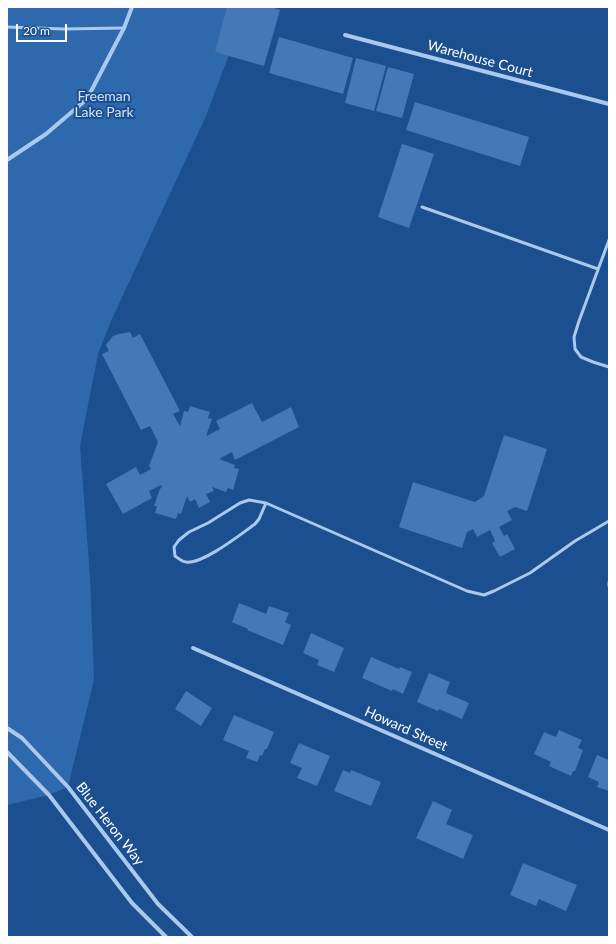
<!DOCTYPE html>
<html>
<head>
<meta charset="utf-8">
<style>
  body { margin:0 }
  #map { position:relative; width:616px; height:944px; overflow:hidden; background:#1b4f8f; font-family:Lato,sans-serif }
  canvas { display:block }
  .frame { position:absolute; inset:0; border:8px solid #fff; pointer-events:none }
  .scale { position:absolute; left:16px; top:24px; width:51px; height:18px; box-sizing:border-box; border:2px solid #fff; border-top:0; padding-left:5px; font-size:12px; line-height:14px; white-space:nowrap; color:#fff; -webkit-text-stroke:3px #1b4f8f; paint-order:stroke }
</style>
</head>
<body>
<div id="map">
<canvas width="616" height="944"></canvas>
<div class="frame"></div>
<div class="scale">20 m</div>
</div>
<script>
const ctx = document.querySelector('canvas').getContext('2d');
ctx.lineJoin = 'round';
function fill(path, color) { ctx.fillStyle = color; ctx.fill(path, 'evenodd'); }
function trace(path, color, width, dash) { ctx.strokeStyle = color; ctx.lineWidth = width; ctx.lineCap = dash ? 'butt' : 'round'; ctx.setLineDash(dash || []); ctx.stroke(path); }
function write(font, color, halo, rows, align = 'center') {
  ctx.font = font + ' Lato,sans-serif'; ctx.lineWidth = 4; ctx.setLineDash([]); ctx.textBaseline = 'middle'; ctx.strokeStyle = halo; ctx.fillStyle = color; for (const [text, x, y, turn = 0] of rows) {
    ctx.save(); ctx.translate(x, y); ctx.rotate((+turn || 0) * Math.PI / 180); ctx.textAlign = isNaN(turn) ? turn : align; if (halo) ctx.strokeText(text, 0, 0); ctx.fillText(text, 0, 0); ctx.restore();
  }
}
fill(new Path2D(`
  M7,7H247L206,116L111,321L98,354L80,446L90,576L94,680L68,787L49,795L7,805Z`), '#2e69ad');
fill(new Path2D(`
  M227,7H271L280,10L264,66L215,52Z
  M279,37L353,58L343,94L269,73Z
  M356,58L386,66L374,111L345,103Z
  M388,67L414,74L402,118L376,111Z
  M415,102L529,137L520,166L406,130Z
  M402,144L434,154L409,228L378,217Z
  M130,332L133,338L140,334L180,411L173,414L180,426L184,411L188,412L190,406L210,412L208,418L212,419L206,436L220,429L216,421L252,403L262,422L291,407L299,427L235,460L232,452L219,459L235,465L234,468L239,469L233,490L228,488L226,492L212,487L214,491L206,494L210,502L199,508L195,499L190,502L187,496L181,514L178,513L176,519L155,513L157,506H154L160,489L162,487L161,485L149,491L152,498L123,514L106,484L136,467L140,475L151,469L149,466L158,442L150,426L141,430L102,354L109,351L106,345L113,336L119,334Z
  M504,435L547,449L527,511L515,507L507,511L512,520L499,527L504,536L507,534L515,549L500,557L492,543L495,541L490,530L477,537L473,529L467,532L462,548L399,527L413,482L475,502L484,496Z
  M239,603L266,614L269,606L289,613L285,622L291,625L283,645L247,630L248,629L232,622Z
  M311,633L344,648L334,672L317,665L319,660L303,653Z
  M371,657L399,669L400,667L412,672L403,694L393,689L392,691L362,678Z
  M429,673L450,682L446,693L469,703L462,719L439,709L438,711L417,702Z
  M186,691L212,708L201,726L175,709Z
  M234,715L274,732L267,749H265L262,756L260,755L257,762L246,758L249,751L223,740Z
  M559,730L582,740L578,748L583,750L575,771H573L571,776L549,766L551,762L534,754L544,732L556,737Z
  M299,743L330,756L317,786L297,778L302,768L290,763Z
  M597,755L609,760V791L597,787L599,782L588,777Z
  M343,770L350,773L351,770L381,782L371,806L334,791Z
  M433,801L452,810L446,824L473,835L463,859L416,838Z
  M523,863L577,885L566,911L539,899L536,906L510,895Z`), '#4478b7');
trace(new Path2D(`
  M7,27L64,29L124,28
  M422,207L598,269
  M609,240L579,321L574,337L575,349L581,357L593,362L609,367
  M266,503L259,519L255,524C241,534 202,565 186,562C182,562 178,558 175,556L174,547L179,540L189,532L208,523L240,503L249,500L266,503L467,591L484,595L494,591L530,573L575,541L609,521
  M609,582V586`), '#a9c9ee', 3);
trace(new Path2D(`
  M345,35L609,104
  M7,160L46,134L87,99L124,28L132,7
  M193,648L609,830
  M7,728L22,738L68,787L158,904L192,937
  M7,752L49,795L132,903L166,937`), '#a9c9ee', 4);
write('14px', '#fff', '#1b4f8f', [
  ["Warehouse Court",480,59,15],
  ["Howard Street",406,729,24],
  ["Blue Heron Way",110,824,52]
]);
write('14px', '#cfe3fa', '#1b4f8f', [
  ["Freeman",104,96],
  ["Lake Park",104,112]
]);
</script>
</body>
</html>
